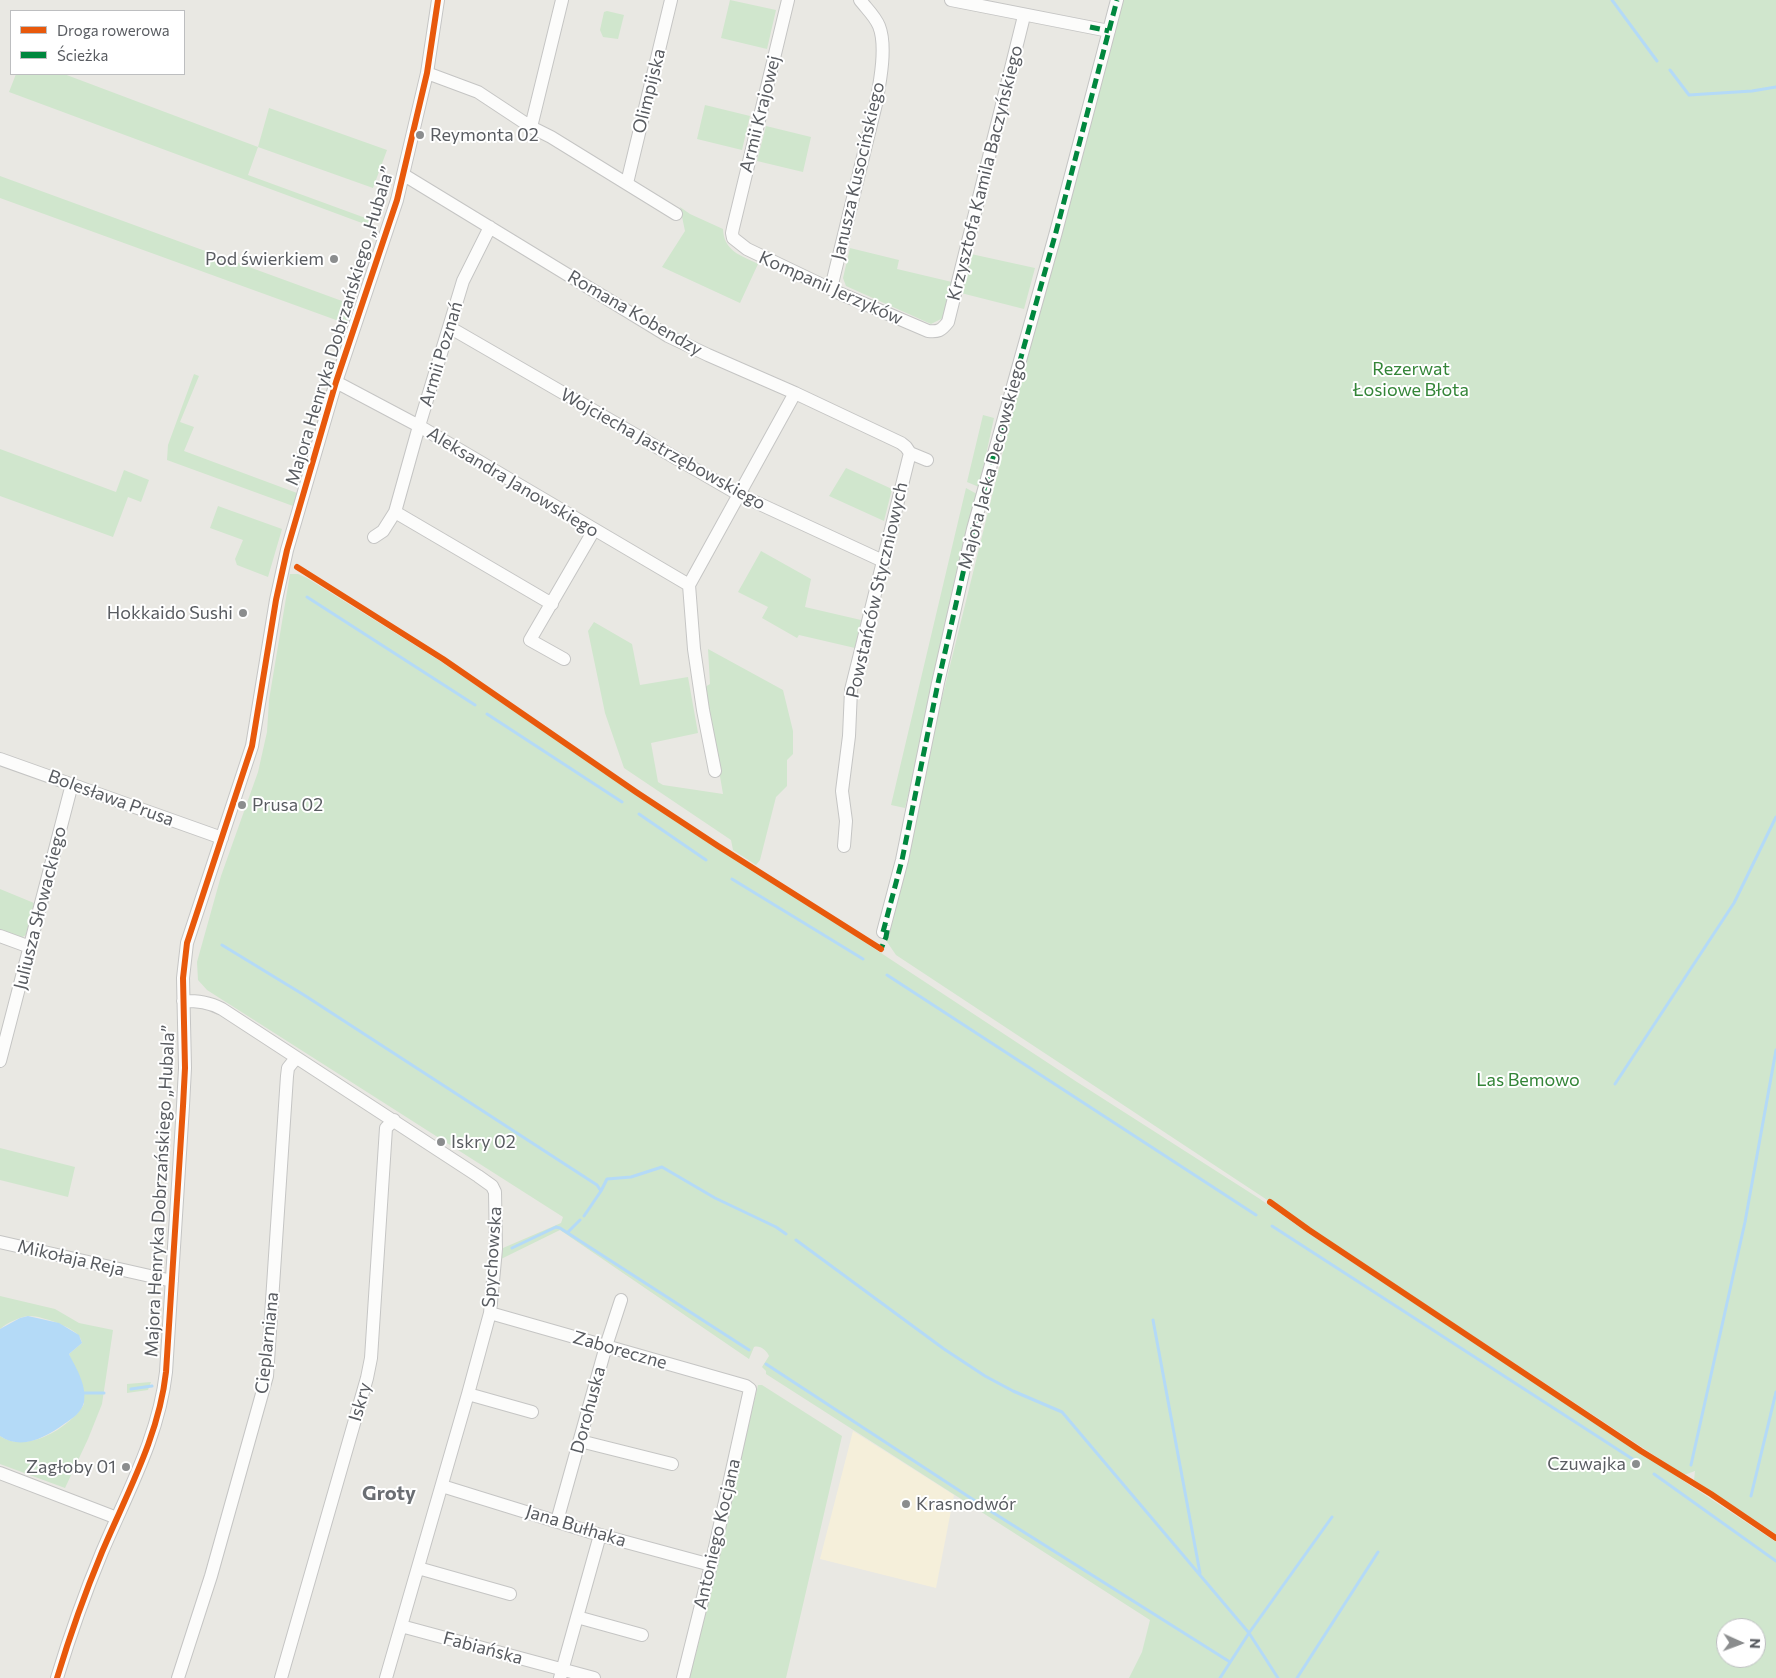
<!DOCTYPE html>
<html>
<head>
<meta charset="utf-8">
<style>
  body { margin:0 }
  #map { position:relative; width:1776px; height:1678px; overflow:hidden; background:#e9e8e3; font-family:Commissioner,sans-serif }
  canvas { display:block }
  .legend { position:absolute; left:10px; top:10px; width:175px; height:65px; box-sizing:border-box; background:#fff; border:1px solid #bdbec0; margin:0; padding:6px 9px; list-style:none; font-size:15px; color:#595c61 }
  .legend li { display:flex; align-items:center; gap:10px; height:25px }
  .legend b { width:25px; border:1px solid #bdbec0 }
  .north { position:absolute; left:1716px; top:1618px; width:50px; height:50px; box-sizing:border-box; background:#fff; border:1px solid #bdbec0; border-radius:50%; rotate:92deg; font-size:14px; font-weight:700; line-height:20px; text-align:center; color:#595c61 }
  .north::after { content:''; display:block; margin:auto; width:18px; height:22px; background:#8b8d8e; clip-path:polygon(50% 0,100% 100%,50% 72%,0 100%) }
</style>
</head>
<body>
<div id="map">
<canvas width="1776" height="1678"></canvas>
<ul class="legend">
<li><b style="height:6px;background:#e8590c"></b>Droga rowerowa</li>
<li><b style="height:6px;background:#00873e"></b>Ścieżka</li>
</ul>
<div class="north">N</div>
</div>
<script>
const ctx = document.querySelector('canvas').getContext('2d');
ctx.lineJoin = 'round';
function fill(path, color) { ctx.fillStyle = color; ctx.fill(path, 'evenodd'); }
function trace(path, color, width, dash) { ctx.strokeStyle = color; ctx.lineWidth = width; ctx.lineCap = dash ? 'butt' : 'round'; ctx.setLineDash(dash || []); ctx.stroke(path); }
function write(font, color, halo, rows, align = 'center') {
  ctx.font = font + ' Commissioner,sans-serif'; ctx.lineWidth = 4; ctx.setLineDash([]); ctx.textBaseline = 'middle'; ctx.strokeStyle = halo; ctx.fillStyle = color; for (const [text, x, y, turn = 0] of rows) {
    ctx.save(); ctx.translate(x, y); ctx.rotate((+turn || 0) * Math.PI / 180); ctx.textAlign = isNaN(turn) ? turn : align; if (halo) ctx.strokeText(text, 0, 0); ctx.fillText(text, 0, 0); ctx.restore();
  }
}
fill(new Path2D(`
  M853,1431L954,1495L936,1588L820,1559Z`), '#f5efda');
fill(new Path2D(`
  M730,0L776,10L767,49L721,38Z
  M1123,0H1776V1534L1694,1480L1695,1471L1684,1475L896,955L883,936L1021,379Z
  M607,11L624,15L618,39L603,37L600,30L604,12Z
  M16,74H64L258,147L269,108L387,150L373,188L258,147L248,175L371,220L370,226L9,92Z
  M705,105L750,116L742,150L697,139Z
  M766,126L811,137L803,172L757,161Z
  M0,176L353,305L347,324L0,198Z
  M680,207L690,214L723,229C724,251 740,255 758,264L740,303L662,267L685,231Z
  M850,248L899,260L897,269L952,282L943,318L931,324L846,286L843,278Z
  M971,254L1035,268L1024,309L961,293Z
  M194,374L199,376L180,422L194,427L184,451L297,493L293,506L167,460L168,445Z
  M983,415L994,418L979,487L967,482Z
  M0,449L116,492L124,470L149,480L141,502L128,497L113,537L0,496Z
  M846,468L892,489L884,521L829,496Z
  M966,488L977,494L926,711L914,773L905,808L891,805Z
  M218,506L282,529L268,577L237,565L235,559L243,540L210,528Z
  M761,551L811,579L805,607L861,620L855,648L799,635L797,638L762,618L768,607L738,592Z
  M290,574H298L307,578L437,659L536,726L1077,1082L1260,1199L1308,1233L1776,1542V1678H1129L1142,1652L1150,1620L766,1374V1371L762,1367L769,1356C767,1351 760,1345 754,1347L749,1359L560,1230L501,1259L503,1248L561,1223L563,1217L207,990L198,980L197,962L221,876L258,772L267,732L269,700ZM1726,1628H1756V1658H1726Z
  M594,622L632,644L640,685L688,677L698,733L651,743L658,782L663,785L723,794L705,687L710,684L708,649L783,690L793,731V754L787,760V786L776,797L760,860L756,865L733,850L731,840L624,768L605,713L588,631Z
  M0,889L34,903L26,935L21,938L0,930Z
  M0,1148L75,1167L68,1197L0,1180Z
  M0,1296L55,1309L79,1323L113,1330L102,1404L88,1439L65,1488L0,1464V1436C26,1454 70,1428 84,1404L69,1354L82,1343C81,1341 81,1338 79,1336C73,1327 39,1315 29,1316C19,1317 7,1323 0,1329Z
  M151,1382L148,1390L127,1393V1384Z
  M758,1385H762L842,1436L786,1678H688Z`), '#d0e6cd');
fill(new Path2D(`
  M28,1316L59,1323L79,1335L82,1343L69,1354C76,1368 87,1385 84,1402C82,1412 72,1419 64,1424C46,1437 22,1451 0,1436V1329L20,1318Z`), '#b4daf7');
trace(new Path2D(`
  M1612,0L1657,61
  M1670,70L1689,95L1752,91L1776,87
  M307,597L475,705
  M487,714L622,802
  M639,814L706,860
  M732,879L863,959
  M222,945L304,995L597,1185L601,1191
  M887,975L1256,1215
  M1615,1084L1734,903L1776,817
  M584,1216L601,1191L607,1179L631,1177L662,1167L715,1198L776,1227L786,1234
  M1272,1226L1634,1460
  M568,1232L580,1220
  M796,1240L944,1349L985,1376L1013,1391L1062,1412L1249,1633L1278,1678
  M512,1248L556,1227L560,1228L749,1350
  M1153,1320L1200,1573
  M766,1364L992,1512L1230,1662
  M131,1389L152,1386
  M82,1393H104
  M1691,1465L1745,1222L1776,1050
  M1654,1474L1776,1561
  M1751,1496L1776,1392
  M1220,1678L1249,1633L1332,1517
  M1297,1678L1378,1552`), '#b4daf7', 3);
const minor = new Path2D(`
  M788,0L733,228L732,233L733,238L747,249L839,293L928,331C938,332 941,331 948,322L1024,16
  M951,0L1109,31
  M427,73L478,92L531,127L551,137L676,214
  M531,127L562,0
  M404,175L668,336L708,355L795,393L901,443L906,447L910,453L927,460
  M627,183L671,0
  M831,288L876,104C880,82 887,46 879,26C875,16 866,8 860,0
  M449,327L738,494L883,561
  M336,382L419,426L689,585
  M395,512L552,604
  M374,537L383,531L395,512L419,426L463,281L490,227
  M689,585L795,393
  M689,585L694,649L703,710L715,771
  M564,659L530,640L594,530
  M0,759L222,838
  M844,846L846,821L842,791L849,736L851,690L910,453
  M883,932L902,860L938,683L973,529L1056,232L1117,0
  M0,936L30,947
  M183,1001C198,1001 209,1002 222,1009L478,1176L492,1186L495,1192L496,1249L490,1313L468,1394L386,1678
  M0,1061L72,784
  M0,1242L172,1281
  M490,1313L746,1386L750,1389L711,1565L683,1678
  M468,1394L532,1412
  M580,1441L672,1464
  M0,1473L117,1518
  M442,1486L600,1535L711,1565
  M557,1521L606,1346L621,1300
  M418,1568L510,1594
  M577,1617L642,1635
  M401,1626L594,1678
  M57,1678C70,1635 85,1593 102,1552C127,1493 159,1436 166,1372L183,1106L185,1068L183,978L187,943L252,746L276,600L287,550L336,382L397,200L427,73L438,0
  M178,1678L211,1576L267,1376L287,1076L288,1068L296,1058
  M281,1678L367,1378L371,1358L386,1128L394,1120
  M560,1678L600,1535`);
trace(minor, '#c5c5c4', 14);
trace(minor, '#fcfcfb', 12);
trace(new Path2D(`
  M1090,27L1109,31
  M883,932L902,860L938,683L973,529L1056,232L1117,0
  M877,946L881,949L886,937L888,925`), '#00873e', 5, [10, 5]);
trace(new Path2D(`
  M297,567L443,659L636,792L718,846L881,949
  M1270,1202L1309,1230L1641,1451L1711,1494L1776,1538
  M57,1678C70,1635 85,1593 102,1552C127,1493 159,1436 166,1372L183,1106L185,1068L183,978L187,943L252,746L276,600L287,550L336,382L397,200L427,73L438,0`), '#e8590c', 6);
for (const [x, y, r, color] of [
  [420,135,5,"#8b8d8e"],
  [334,259,5,"#8b8d8e"],
  [243,613,5,"#8b8d8e"],
  [242,805,5,"#8b8d8e"],
  [441,1142,5,"#8b8d8e"],
  [1636,1464,5,"#8b8d8e"],
  [126,1467,5,"#8b8d8e"],
  [906,1504,5,"#8b8d8e"]
]) { const dot = new Path2D(); dot.arc(x, y, r, 0, 2 * Math.PI); ctx.fillStyle = color; ctx.fill(dot); trace(dot, '#fff', 2); }
write('18px', '#595c61', '#fff', [
  ["Olimpijska",649,91,-76],
  ["Armii Krajowej",760,114,-76],
  ["Janusza Kusocińskiego",858,171,-77],
  ["Krzysztofa Kamila Baczyńskiego",985,173,-76],
  ["Kompanii Jerzyków",831,288,24],
  ["Romana Kobendzy",635,313,30],
  ["Majora Henryka Dobrzańskiego „Hubala”",340,326,-73],
  ["Armii Poznań",441,354,-73],
  ["Wojciecha Jastrzębowskiego",663,449,29],
  ["Majora Jacka Decowskiego",992,464,-75],
  ["Aleksandra Janowskiego",513,482,31],
  ["Powstańców Styczniowych",877,590,-77],
  ["Bolesława Prusa",111,798,20],
  ["Juliusza Słowackiego",40,908,-76],
  ["Majora Henryka Dobrzańskiego „Hubala”",160,1191,-87],
  ["Spychowska",492,1257,-86],
  ["Mikołaja Reja",71,1258,13],
  ["Cieplarniana",267,1343,-84],
  ["Zaboreczne",620,1350,16],
  ["Iskry",360,1402,-74],
  ["Dorohuska",588,1410,-75],
  ["Jana Bułhaka",576,1526,17],
  ["Antoniego Kocjana",717,1534,-77],
  ["Fabiańska",483,1648,15]
]);
write('18px', '#595c61', '#fff', [
  ["Reymonta 02",430,135],
  ["Pod świerkiem",324,259,"right"],
  ["Hokkaido Sushi",233,613,"right"],
  ["Prusa 02",252,805],
  ["Iskry 02",451,1142],
  ["Czuwajka",1626,1464,"right"],
  ["Zagłoby 01",116,1467,"right"],
  ["Krasnodwór",916,1504]
], 'left');
write('18px', '#348538', '#fff', [
  ["Rezerwat",1411,369],
  ["Łosiowe Błota",1411,390],
  ["Las Bemowo",1528,1080]
]);
write('bold 20px', '#6a6e73', '#fff', [
  ["Groty",389,1493]
]);
</script>
</body>
</html>
